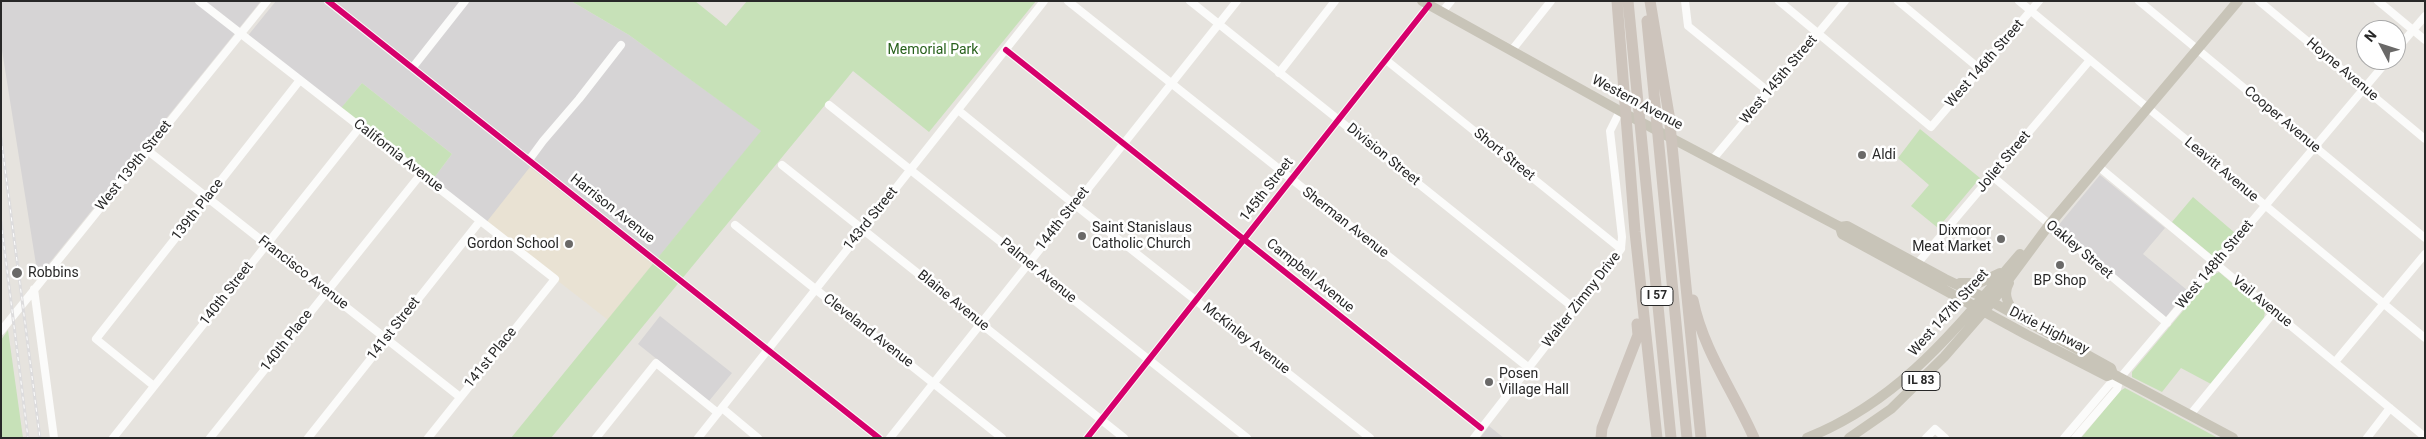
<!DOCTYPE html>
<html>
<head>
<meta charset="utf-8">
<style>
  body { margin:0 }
  #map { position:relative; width:2426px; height:439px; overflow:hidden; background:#e6e3de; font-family:Roboto,sans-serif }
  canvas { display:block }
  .frame { position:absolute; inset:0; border:2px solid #282828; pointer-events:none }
  .north { position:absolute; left:2356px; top:20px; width:50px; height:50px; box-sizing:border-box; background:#fff; border:1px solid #a9a9a9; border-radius:50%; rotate:310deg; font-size:14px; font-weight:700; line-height:20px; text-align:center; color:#282828 }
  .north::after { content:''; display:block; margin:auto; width:18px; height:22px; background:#6a6968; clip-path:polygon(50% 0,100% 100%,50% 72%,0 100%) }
</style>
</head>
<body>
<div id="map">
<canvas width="2426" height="439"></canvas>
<div class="frame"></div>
<div class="north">N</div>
</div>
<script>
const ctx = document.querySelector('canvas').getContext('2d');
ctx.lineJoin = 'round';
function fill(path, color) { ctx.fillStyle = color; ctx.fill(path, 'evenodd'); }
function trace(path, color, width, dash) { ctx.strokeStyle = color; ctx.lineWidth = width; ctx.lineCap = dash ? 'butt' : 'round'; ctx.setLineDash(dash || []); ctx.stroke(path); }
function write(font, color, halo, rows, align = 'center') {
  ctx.font = font + ' Roboto,sans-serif'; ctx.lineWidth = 5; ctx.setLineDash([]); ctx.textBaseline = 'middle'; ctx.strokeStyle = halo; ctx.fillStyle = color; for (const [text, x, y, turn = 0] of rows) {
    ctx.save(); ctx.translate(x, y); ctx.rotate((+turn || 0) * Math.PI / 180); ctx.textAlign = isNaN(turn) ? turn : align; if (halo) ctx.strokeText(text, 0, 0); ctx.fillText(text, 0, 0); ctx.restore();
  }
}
fill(new Path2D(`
  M1,1H261L38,277L1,44Z
  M276,1H571L629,35L762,131L653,264L485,224L431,182L452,154L362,83L339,111L246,38Z
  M2100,175L2165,228L2143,254L2187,290L2166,317L2057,227Z
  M660,316L732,373L709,401L638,344Z
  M1489,426L1504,438H1480Z`), '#d6d4d5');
fill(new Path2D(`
  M530,167L653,264L608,320L485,224Z`), '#e9e2d3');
fill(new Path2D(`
  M571,1H695L726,26L747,1H1036L929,132L853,71L551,438H511L761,131L629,35Z
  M362,83L452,154L434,178L341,108Z
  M1920,129L1980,178L1938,228L1911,206L1929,185L1898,158Z
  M2193,197L2235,233L2214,257L2172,222Z
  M2219,272L2265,311L2264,318L2211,384L2181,368L2162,392L2132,377V372L2213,275Z
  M8,330L23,438H1V340Z
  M2125,388L2218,438H2081L2120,391Z`), '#c7e1b8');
trace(new Path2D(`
  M199,1L555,279L428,438
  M328,1L879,438
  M1068,1L1529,368
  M1190,1L1575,309
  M1685,1L1688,26L1769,92
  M1779,1L1931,127L2039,1
  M1898,1L1981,70
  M2019,1L2425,338
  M2139,1L2425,238
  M2259,1L2425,139
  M2378,1L2425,40
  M1442,12L1451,1
  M1006,50L1481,428
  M1512,50L1551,1
  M2396,50L2425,16
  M1386,60L1621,249
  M413,67L465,1
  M1279,73L1335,1
  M829,105L1247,438
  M958,110L1075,205L1370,438
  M147,150L460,397
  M1713,159L1845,1
  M529,160L543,141L579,99L621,45
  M782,165L1124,438
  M2099,167L2425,437
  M1992,176L2167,323
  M735,225L1002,438
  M1917,264L2090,60
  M34,289L54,438
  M1,331L267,1
  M2335,362L2425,254
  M154,386L96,339L300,80
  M722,408L758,438
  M2190,415L2274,312
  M113,438L360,127
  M210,438L421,174
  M308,438L480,221
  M596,438L656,363L718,413
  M698,438L1044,1
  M890,438L1237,1
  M1087,438L1429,5
  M1474,438L1621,249L1622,237L1610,131L1620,111
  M1926,438L1935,429L1945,438
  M2064,438L2109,385L2120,378L2388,60
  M2075,438L2117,389L2120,378
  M2367,438L2390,408`), '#fbfbfa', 8);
trace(new Path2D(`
  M1422,1L1620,111L1840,227L1847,226L1945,279L1983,297L2111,368L2113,374
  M1840,227L1842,234L2027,335L2107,376L2113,374L2233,438
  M1960,283H1979L2000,273
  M2009,283C2003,293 2007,304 2015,312
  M1807,438C1902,400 1956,328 2020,254
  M1849,438L1891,409L1944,357L1992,302L2049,225L2238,1`), '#c8c4b8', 10);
trace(new Path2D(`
  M1617,1L1635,232L1657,438
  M1628,1L1671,438
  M1650,1L1669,115L1701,438
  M1647,21L1687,438
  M1693,300C1703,350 1734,392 1754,438
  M1601,438L1602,428L1638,335L1637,324`), '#cdc4bc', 11);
const rail = new Path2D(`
  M1,138L40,438
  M1,222L28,438`);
trace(rail, '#dddcdd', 3);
trace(rail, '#fff', 1, [4]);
trace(new Path2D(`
  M328,1L879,438
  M1006,50L1481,428
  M1087,438L1429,5`), '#d6006c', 6);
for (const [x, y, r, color] of [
  [1862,155,5,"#6a6968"],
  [1082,236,5,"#6a6968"],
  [2001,239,5,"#6a6968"],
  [569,244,5,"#6a6968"],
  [2060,265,5,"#6a6968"],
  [17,273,6,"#6a6968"],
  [1489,382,5,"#6a6968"]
]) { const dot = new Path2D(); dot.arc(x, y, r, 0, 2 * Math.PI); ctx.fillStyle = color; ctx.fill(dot); trace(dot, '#fff', 2); }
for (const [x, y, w] of [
  [1657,296,32],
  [1921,381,38]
]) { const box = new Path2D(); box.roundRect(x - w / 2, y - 9.5, w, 19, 4); ctx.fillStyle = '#fff'; ctx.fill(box); trace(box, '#282828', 1); }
write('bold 12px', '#282828', null, [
  ["I 57",1657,296],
  ["IL 83",1921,381]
]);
write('14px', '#28611c', '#fff', [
  ["Memorial Park",933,50]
]);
write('14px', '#282828', '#fff', [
  ["West 146th Street",1985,64,-49],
  ["Hoyne Avenue",2342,70,40],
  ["West 145th Street",1779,80,-50],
  ["Western Avenue",1637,103,28],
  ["Cooper Avenue",2282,120,40],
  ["Division Street",1383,155,39],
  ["Short Street",1504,155,39],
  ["California Avenue",398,156,38],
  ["Joliet Street",2004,162,-50],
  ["West 139th Street",134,166,-51],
  ["Leavitt Avenue",2221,170,40],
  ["145th Street",1267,190,-52],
  ["Harrison Avenue",612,209,38],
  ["139th Place",198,210,-52],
  ["143rd Street",871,219,-51],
  ["144th Street",1063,219,-52],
  ["Sherman Avenue",1345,223,38],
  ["Oakley Street",2079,250,40],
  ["West 148th Street",2215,265,-50],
  ["Palmer Avenue",1038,271,39],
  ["Francisco Avenue",303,273,38],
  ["Campbell Avenue",1310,276,39],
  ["140th Street",227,294,-52],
  ["Walter Zimny Drive",1582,300,-52],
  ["Blaine Avenue",953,301,39],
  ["Vail Avenue",2262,302,39],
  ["West 147th Street",1949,313,-48],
  ["141st Street",394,329,-52],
  ["Cleveland Avenue",868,331,38],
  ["Dixie Highway",2049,331,27],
  ["McKinley Avenue",1246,339,38],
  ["140th Place",287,341,-52],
  ["141st Place",491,358,-51]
]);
write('14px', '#282828', '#fff', [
  ["Aldi",1872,155],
  ["Saint Stanislaus",1092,228],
  ["Catholic Church",1092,244],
  ["Dixmoor",1991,231,"right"],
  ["Meat Market",1991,247,"right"],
  ["Gordon School",559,244,"right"],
  ["Robbins",28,273],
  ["BP Shop",2060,281,"center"],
  ["Posen",1499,374],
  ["Village Hall",1499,390]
], 'left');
</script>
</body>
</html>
